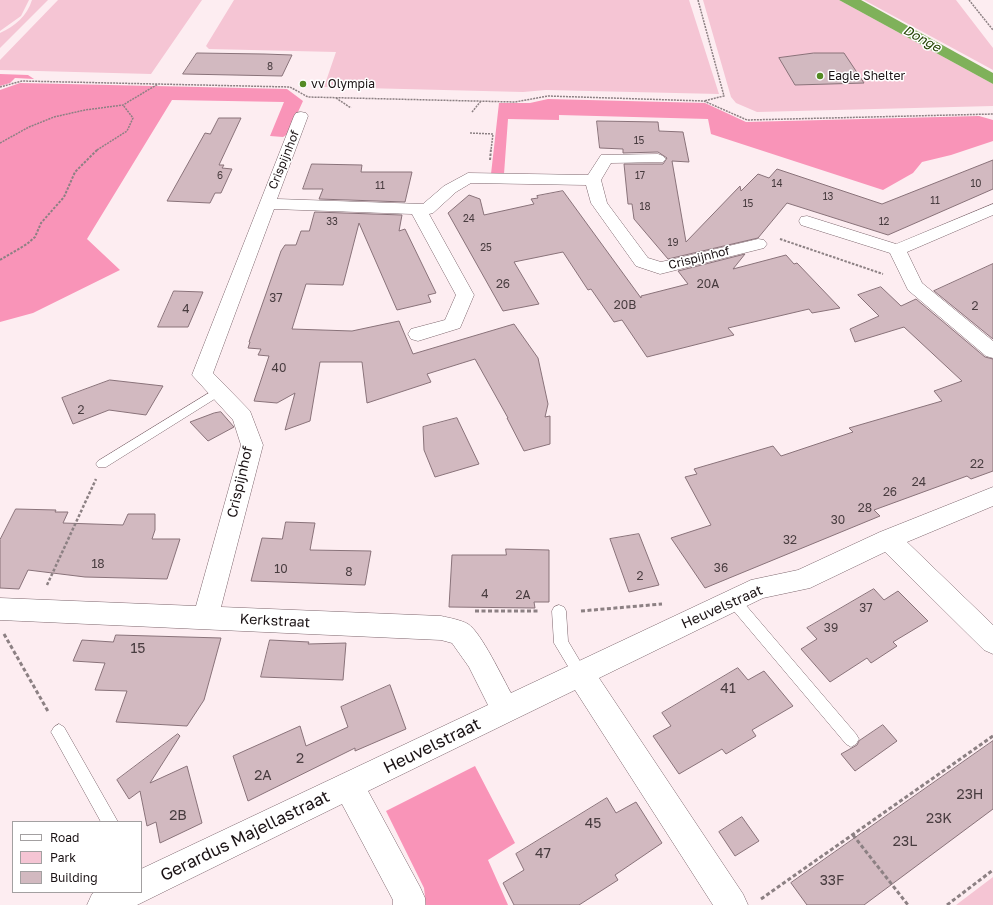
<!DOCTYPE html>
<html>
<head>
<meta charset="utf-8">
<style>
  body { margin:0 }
  #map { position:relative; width:993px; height:905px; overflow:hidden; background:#fdedf1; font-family:"Golos Text",sans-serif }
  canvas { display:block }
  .legend { position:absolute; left:12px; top:821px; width:130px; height:72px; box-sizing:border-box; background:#fff; border:1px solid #a3a0a1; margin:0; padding:5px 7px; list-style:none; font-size:12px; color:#1a1214 }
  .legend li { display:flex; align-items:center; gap:8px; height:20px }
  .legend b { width:20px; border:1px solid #a3a0a1 }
</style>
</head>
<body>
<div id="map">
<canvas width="993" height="905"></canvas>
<ul class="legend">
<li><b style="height:5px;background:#fff"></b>Road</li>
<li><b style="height:11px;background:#f5c5d4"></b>Park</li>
<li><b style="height:11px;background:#d2b9c0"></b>Building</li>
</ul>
</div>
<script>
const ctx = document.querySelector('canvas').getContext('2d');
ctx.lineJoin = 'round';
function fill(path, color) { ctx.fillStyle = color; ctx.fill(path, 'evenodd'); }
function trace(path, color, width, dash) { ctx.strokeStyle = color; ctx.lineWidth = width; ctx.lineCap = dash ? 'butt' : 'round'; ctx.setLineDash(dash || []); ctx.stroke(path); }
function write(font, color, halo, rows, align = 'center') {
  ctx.font = font + ' "Golos Text",sans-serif'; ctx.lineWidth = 3; ctx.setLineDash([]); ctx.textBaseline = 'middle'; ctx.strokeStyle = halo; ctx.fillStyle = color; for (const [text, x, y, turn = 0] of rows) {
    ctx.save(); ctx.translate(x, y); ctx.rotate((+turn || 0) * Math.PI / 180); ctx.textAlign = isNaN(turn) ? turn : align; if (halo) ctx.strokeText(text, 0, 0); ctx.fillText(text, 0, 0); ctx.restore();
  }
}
fill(new Path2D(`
  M0,0H29L21,16L0,31Z
  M32,0H48L0,48V33C15,26 27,16 32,0Z
  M58,0H202L151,74L0,70V60Z
  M234,0H689L719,94L546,90L523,92L324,87L336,52L209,49L206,46Z
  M703,0H839L993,84V106L757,112L736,103L731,97Z
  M864,0H956L993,48V70Z
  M993,877V905H956Z`), '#f5c5d4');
fill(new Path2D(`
  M0,74L28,75L34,79L15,78L10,83L0,86Z
  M20,83L287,89L303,101L288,134L283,137L270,136L284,102L172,100L87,239L120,270L33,313L0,322V90Z
  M548,99L705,103L746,122L979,116L993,120V141L951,155L922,162L913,173L883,190L711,134L708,119L559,115V120L508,119L504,174H491L499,103H530Z
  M475,766L515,843L488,860L508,905H426L424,888L386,811Z`), '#f994b8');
fill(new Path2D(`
  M839,0H861L993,73V84Z`), '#7fb15a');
const building = new Path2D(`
  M197,53L264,54L292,55L282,76L183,74Z
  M814,53H844L864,83L795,85L779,58Z
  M219,118H241L219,165H224L222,168L232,169L221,193H215L210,203L167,201L205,133L210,134Z
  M597,121L658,122L659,131L683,132L689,162L672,161L686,242L740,186L741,191L758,174L769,178L777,169L882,204L993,160V189L888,235L787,203L758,238L668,259L634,219L632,204H628L624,164H663L667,158L658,152L623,153V149L600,148Z
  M312,164L362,165L361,172H412L405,202L319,199L323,189H303Z
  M563,191L641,298V296L688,284L678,271L745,254L733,269L786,255L794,264L797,263L840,308L812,313L809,309L728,328L734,335L647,357L622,320L614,322L591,289L588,290L563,252L514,262L539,304L503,311L448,213L469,195L480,199L484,215L534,204L531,199L538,198L537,196Z
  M315,212L402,215L399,231L405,229L436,293L428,295L431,302L397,310L359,223L343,285L306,284L292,329L352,331L399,321L413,354L514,324L538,358L548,404L545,417L550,416V444L524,451L507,418H508L475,359L427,374L431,382L367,403L362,362H320L310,421L285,430L295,393L277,403L254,401L269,356L258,355L261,349L248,348L250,342H249L281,251L285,245H296L301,231H309Z
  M993,264V339L934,291Z
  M881,287L901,306L916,299L985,357L993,359V471L971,479L967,476L874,510L880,516L705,588L671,538L711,525L685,477L697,474L694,469L773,446L781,456L853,432L849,428L942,401L934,391L962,381L904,327L855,342L850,329L879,316L858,295Z
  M174,291L203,292L188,327H158Z
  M110,380L163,386L146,415L109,410L73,424L62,398Z
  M221,412L234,427L208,441L190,422L214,413Z
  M457,418L479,464L435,477L424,450L423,427Z
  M16,509L56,510L55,512H68L63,523L123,525L128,514H155V530L152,539H180L167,579L85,577L28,570L19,589L0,588V540Z
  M286,522L315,523L310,550L371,551L365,585L251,581L262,538L282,539Z
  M639,534L659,585L629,592L610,539Z
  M506,549L549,550V602H534L535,608L449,607L452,555H506Z
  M874,589L884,600L898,591L928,621L893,642L897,646L871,663L867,658L830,682L801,649L817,639L807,628Z
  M116,635L221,638L204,700L187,726L116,722L127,691L95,690L105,663L73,661L82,640L113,642Z
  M270,640L309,642L308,644L346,643L343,680L261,677Z
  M738,668L748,680L764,671L793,706L752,730L756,736L726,754L722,749L679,774L653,736L671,726L662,713Z
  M390,685L406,729L355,751V748L248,801L233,756L300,726L306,746L348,727L341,707Z
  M883,725L897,741L855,771L841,754L857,745L859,741Z
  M178,734L180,736L150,783L187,766L202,823L160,843L156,822L147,826L140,791L129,799L117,780Z
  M993,741V809L864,905H807L791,883Z
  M607,798L616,813L636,802L662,843L615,875L618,880L579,905H514L503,883L524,870L516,854Z
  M742,817L759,841L735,856L719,832Z`);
fill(building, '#d2b9c0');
trace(building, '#897279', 1);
const lane = new Path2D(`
  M217,388L221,389L223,392L221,395L106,467H98L96,464L98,461Z
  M733,594L738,596L856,734L859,739L856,744L851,747L846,744L728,604L726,600L728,596Z
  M559,605L564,607L566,611L568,641L587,673L585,678L580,680L575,678L554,643L552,611L554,607Z
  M59,724L64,727L118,822H101L54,737L51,732L54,727Z`);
const street = new Path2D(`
  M301,112L306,113L308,116L277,199L423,204L444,186L468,173L588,175L601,155L658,154L663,156L666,159L663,162L611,163L601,180L607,203L648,258L661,262L758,239L764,240L767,244L764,248L660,274L636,266L591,203L586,185L471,183L456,192L433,213L429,214L474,295L460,328L418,341L411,339L408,334L411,329L445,320L456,295L412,214L274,209L213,373L250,411L263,445L221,607L441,616C450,618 461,620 468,624C481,632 503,679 511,693L751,580L798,570L880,532L993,487V506L907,542L993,625V654L984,650L885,552L810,588L763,598L599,678L743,894L748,905H713L575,690L368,791L420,887L425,898V905H393V900L342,804L137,905H87L92,894L95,892H141V869L488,705L469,667L452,643L441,640L0,620V598L196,606L241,445L233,420L192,375L294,116L296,113Z
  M993,204V215L907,252L922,283L993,341V358L986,356L908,290L890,253L801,225L799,221L801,217L807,216L896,244Z`);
trace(lane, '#7e676e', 1);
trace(street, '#7e676e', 1);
trace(new Path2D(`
  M698,0L724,96L704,101
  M969,0L993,30
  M0,87L22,81L290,87L308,97L515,102L548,96L704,101L747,120L993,114
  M336,98L351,108
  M472,112L481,101
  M470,133L493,134L491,150
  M0,143L29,127L54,117L85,110L123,105L158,84
  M97,150L127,131L133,118L123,105`), '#8c8083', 1.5, [2, 1]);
trace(new Path2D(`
  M490,160L491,149
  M780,239L883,274
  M0,260L27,244L35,237L41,223L64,197L75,172L98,149`), '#8c8083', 2, [2.5, 1.5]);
trace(new Path2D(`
  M47,585L96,479`), '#8c8083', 2.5, [3, 2]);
trace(new Path2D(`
  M475,611H538
  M581,611L662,604
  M4,634L49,713
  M853,835L908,905
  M761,899L993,736
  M947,905L993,870`), '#8c8083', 3, [4, 2.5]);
fill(lane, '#fff');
fill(street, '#fff');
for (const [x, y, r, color] of [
  [820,76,4,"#548a24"],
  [303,84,4,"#548a24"]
]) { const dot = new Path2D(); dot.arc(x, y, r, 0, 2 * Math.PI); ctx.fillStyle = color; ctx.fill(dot); trace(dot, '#fff', 1.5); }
write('10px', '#483c3f', null, [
  ["8",270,67],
  ["15",639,141],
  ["6",220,176],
  ["17",640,176],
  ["14",777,184],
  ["10",976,184],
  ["11",380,186],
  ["13",828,197],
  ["11",935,201],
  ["15",748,204],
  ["18",645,207],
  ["24",469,219],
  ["33",332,222],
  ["12",884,222],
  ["19",673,243],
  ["25",486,248]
]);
write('12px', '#1a1214', '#fff', [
  ["Eagle Shelter",828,76],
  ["vv Olympia",311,84]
], 'left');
write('12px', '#1a1214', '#fff', [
  ["Crispijnhof",284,160,-68],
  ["Crispijnhof",699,258,-14]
]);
write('12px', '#483c3f', null, [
  ["26",503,284],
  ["20A",708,284],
  ["37",276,298],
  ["20B",625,305],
  ["2",975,306],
  ["4",186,309],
  ["40",279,368],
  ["2",81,410],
  ["22",977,464],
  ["24",919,482],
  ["26",890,492],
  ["28",865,508],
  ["30",838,520],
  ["32",790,540],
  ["18",98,564],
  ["36",721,568],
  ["10",281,569],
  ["8",349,572],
  ["2",640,576],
  ["4",485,594],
  ["2A",523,595],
  ["37",866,608],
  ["39",831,628]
]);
write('italic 13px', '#244404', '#fff', [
  ["Donge",922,39,29]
]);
write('14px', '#1a1214', '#fff', [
  ["Crispijnhof",240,482,-77],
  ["Heuvelstraat",722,607,-24],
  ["Kerkstraat",275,621,3]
]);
write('14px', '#483c3f', null, [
  ["15",138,649],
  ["41",728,689],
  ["2",300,759],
  ["2A",263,776],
  ["23H",970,795],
  ["2B",178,816],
  ["23K",939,819],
  ["45",593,824],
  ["23L",905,842],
  ["47",543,854],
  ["33F",832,881]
]);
write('17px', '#1a1214', '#fff', [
  ["Heuvelstraat",432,746,-26],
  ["Gerardus Majellastraat",245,836,-26]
]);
</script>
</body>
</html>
